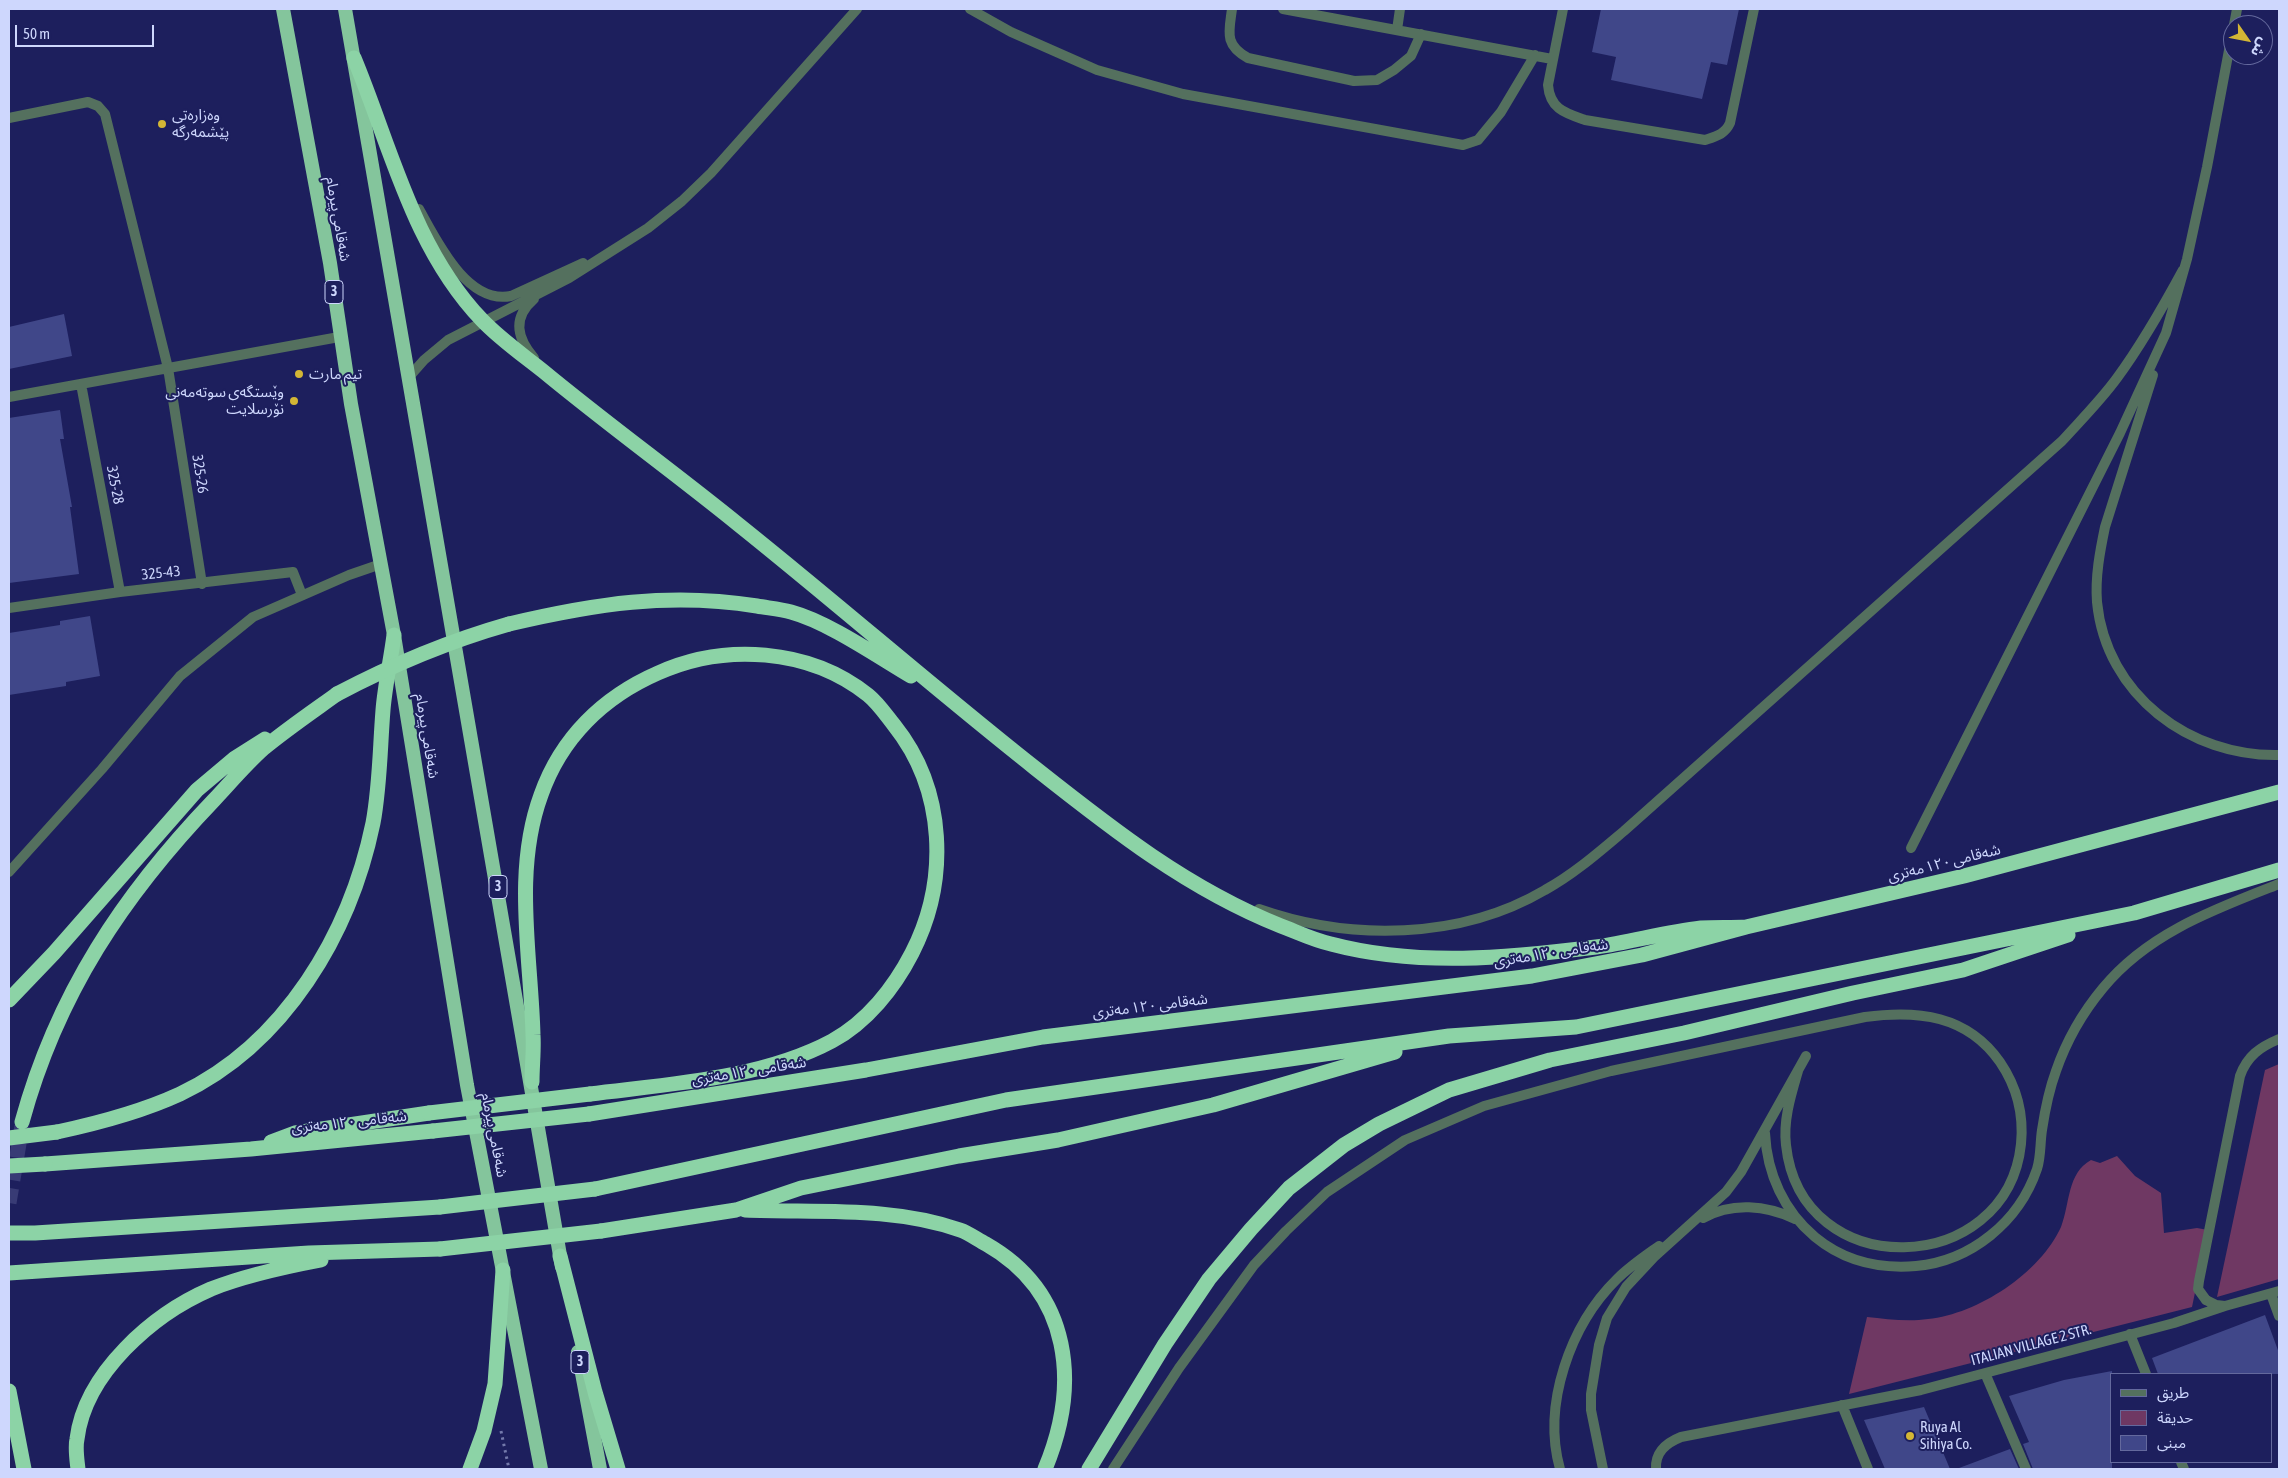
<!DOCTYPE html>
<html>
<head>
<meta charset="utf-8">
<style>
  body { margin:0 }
  #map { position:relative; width:2288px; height:1478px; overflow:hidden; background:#1d1f5d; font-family:"Asap Condensed","Noto Sans Arabic",sans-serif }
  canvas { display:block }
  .frame { position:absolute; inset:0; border:10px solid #ced7fd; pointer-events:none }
  .legend { position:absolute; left:2110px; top:1373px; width:162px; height:90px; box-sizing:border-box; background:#1d1f5d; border:1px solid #64699d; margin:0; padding:6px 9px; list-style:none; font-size:15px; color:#ced7fd }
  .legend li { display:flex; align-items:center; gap:10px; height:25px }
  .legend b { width:25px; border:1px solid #64699d }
  .north { position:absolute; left:2223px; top:15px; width:50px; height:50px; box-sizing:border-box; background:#1d1f5d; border:1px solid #64699d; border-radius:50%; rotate:123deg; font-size:14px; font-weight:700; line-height:20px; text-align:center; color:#ced7fd }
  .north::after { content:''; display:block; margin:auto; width:18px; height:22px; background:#d3b635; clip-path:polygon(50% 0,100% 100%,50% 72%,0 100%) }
  .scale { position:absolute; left:15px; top:25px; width:139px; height:22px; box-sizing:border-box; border:2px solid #ced7fd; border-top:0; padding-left:6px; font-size:15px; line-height:18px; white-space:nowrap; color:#ced7fd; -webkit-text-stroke:4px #1d1f5d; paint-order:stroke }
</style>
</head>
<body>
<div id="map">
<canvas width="2288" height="1478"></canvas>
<div class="frame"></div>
<ul class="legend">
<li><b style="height:6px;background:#54705e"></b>طريق</li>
<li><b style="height:14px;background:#6f3863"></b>حديقة</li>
<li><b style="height:14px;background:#404789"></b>مبنى</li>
</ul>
<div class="north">ش</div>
<div class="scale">50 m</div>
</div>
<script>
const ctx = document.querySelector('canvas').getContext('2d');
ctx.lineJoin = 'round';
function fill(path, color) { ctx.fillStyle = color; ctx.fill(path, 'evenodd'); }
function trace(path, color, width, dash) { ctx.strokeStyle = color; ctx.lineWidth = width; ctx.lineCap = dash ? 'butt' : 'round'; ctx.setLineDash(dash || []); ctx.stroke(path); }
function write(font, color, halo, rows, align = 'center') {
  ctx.font = font + ' "Asap Condensed","Noto Sans Arabic",sans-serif'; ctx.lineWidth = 4; ctx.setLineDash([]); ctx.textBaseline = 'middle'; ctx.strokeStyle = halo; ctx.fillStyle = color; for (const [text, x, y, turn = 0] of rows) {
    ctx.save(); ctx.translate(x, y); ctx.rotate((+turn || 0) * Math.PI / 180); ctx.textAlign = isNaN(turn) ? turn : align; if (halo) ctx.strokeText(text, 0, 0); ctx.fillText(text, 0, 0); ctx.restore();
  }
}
fill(new Path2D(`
  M2279,1064V1279L2217,1297L2265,1070Z
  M2117,1156L2135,1176L2161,1193L2164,1233L2197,1228L2208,1230L2192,1307L1849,1394L1867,1317C1886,1319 1908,1322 1928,1319C1978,1314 2040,1273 2061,1227C2070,1204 2067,1173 2091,1160L2100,1163Z`), '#6f3863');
fill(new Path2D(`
  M1601,9H1739L1727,65L1711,62L1702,99L1611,80L1616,57L1592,52Z
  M64,314L72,356L9,369V327Z
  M60,410L64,439H60L72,507H70L79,574L9,583V418Z
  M90,616L100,676L66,682V686L9,695V633L60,625V621Z
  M2265,1315L2279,1353V1374H2158L2152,1358Z
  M2112,1371V1469H2033L2023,1444L2029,1442L2009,1396L2064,1380Z
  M1924,1407L1950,1469H1885L1864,1420Z
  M2010,1449L2019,1469H1960L1959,1468Z`), '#404789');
trace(new Path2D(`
  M9,1203L22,1126`), '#383b75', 15, [15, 8]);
trace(new Path2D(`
  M501,1431L509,1469`), '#7379ab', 3, [2.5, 4]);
trace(new Path2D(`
  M970,9L1011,32L1097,70L1183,94L1463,145L1478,140L1501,112L1535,55
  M1232,9C1229,32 1224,45 1248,58L1354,81L1377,80L1394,70L1411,56L1421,34
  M1283,9L1552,59
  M1563,9L1548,85C1550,109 1565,113 1585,120L1705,140C1717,136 1725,134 1730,123L1754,9
  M2234,25L2237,9
  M1397,30L1400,9
  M9,118L88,102L98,106L105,114L168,368
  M419,209C437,241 467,305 511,296L583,263
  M534,358C517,338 512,318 534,299
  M2153,375L2105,527C2100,551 2095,577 2097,602C2106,695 2190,757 2279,755
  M409,377L424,360L448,340L569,278L648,228L682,201L711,173L857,9
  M1911,848L2120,433L2166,333L2187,259L2207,167L2233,29
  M1259,909C1350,941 1460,940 1545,890C1574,874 1599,852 1624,831L2062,441C2081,420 2101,400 2117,378C2142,344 2163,307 2183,270
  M1765,1133C1767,1174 1784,1211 1815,1237C1844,1261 1880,1269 1916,1266C1971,1261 2019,1222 2037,1169C2041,1157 2040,1143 2042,1130C2045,1110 2049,1090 2056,1071C2066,1042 2083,1012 2103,988C2148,933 2215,909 2279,884
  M1703,1218C1732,1202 1766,1205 1795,1219
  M2206,1300L2198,1289L2199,1281L2240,1076C2247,1056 2260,1047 2279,1039
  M1113,1469L1179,1368L1254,1265L1286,1231L1327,1192L1405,1140L1484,1106L1611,1071L1865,1017C1918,1010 1967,1015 2000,1062C2017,1087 2024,1114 2021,1144C2007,1278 1801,1285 1786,1145C1783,1120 1791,1095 1798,1071
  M1560,1469C1542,1405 1570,1325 1617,1279C1630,1266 1645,1256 1659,1246
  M1603,1469L1591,1410V1394L1599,1345L1607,1318L1626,1287L1654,1257L1726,1192L1741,1172L1806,1056`), '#54705e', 10);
trace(new Path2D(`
  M168,368L202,584
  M81,384L120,592
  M9,397L339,337
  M9,608L120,592L293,572L302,595
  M2271,1294L2279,1316
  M2206,1300L2216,1305L2225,1306L2279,1291
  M2130,1334L2146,1374
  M1985,1373L2026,1469
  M1842,1405L1868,1469
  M2181,1462L2184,1469
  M1656,1469C1655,1452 1666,1443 1681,1437L1921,1390L2174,1323L2225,1306`), '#54705e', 10);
trace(new Path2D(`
  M9,872L102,769L180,676L253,617L349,575L381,564`), '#54705e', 10);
trace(new Path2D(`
  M283,9L330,263L351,404L394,635L467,1085L541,1469
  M345,9L562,1267
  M578,1352L600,1469`), '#84c59c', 14);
trace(new Path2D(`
  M354,58C391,147 413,248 482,320C500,339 523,355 543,371C607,424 675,473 739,525C839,605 935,689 1035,768C1112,829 1188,889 1281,926C1297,932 1313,940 1331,944C1418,967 1508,958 1596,947C1631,942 1666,932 1701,928C1716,927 1731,928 1746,927
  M509,624C594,604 669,592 757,606C768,608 780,609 791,612C828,622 877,656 911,676
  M9,1000L54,953L197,790L235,758L265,739
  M532,1082C532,1066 534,1050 533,1035C531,956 513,871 541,795C561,738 603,697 658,673C724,643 809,648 868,695C878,703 886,715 894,725C946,790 949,881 912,953C894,988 867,1022 832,1041C761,1079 668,1084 590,1094
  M589,1114L866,1070L1043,1037L1532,976L1642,955L1746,927L1964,876L2279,792
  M22,1122C57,994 123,895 214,800C230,783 246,764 264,748C287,729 312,712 337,694
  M57,1132C99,1123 141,1112 180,1094C285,1044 350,934 373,823C380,786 380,747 383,710C385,685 391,659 394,635
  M271,1142L295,1133L429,1113
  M45,1164L251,1149L433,1131
  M595,1189L1006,1100L1449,1036L1576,1027L2134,913L2279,870
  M745,1210C816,1213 892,1206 960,1230C969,1233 978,1240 986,1244C1072,1293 1080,1385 1045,1469
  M601,1231L736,1210L801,1188L959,1156L1058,1140L1213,1105L1395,1052
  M9,1233H35L440,1207
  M560,1256L595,1392L618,1469
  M9,1273L309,1253L440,1249
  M9,1391L24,1469
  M78,1469C77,1460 75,1448 77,1439C85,1373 153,1314 211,1289C246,1275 284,1267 321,1260
  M470,1469L484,1431L495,1384L503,1270
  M1089,1469L1165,1344L1209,1279L1251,1229L1289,1188L1344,1145L1379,1124L1449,1090L1550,1060L1684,1033L1853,993L1963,970L2068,935`), '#8cd3a6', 15);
trace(new Path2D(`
  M337,694C392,665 449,641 509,624
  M429,1113L590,1094
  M433,1131L589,1114
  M9,1138L57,1132
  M9,1166L45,1164
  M440,1207L595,1189
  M440,1249L601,1231`), '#8cd3a6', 15);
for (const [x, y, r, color] of [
  [162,124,5,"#d3b635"],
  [299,374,5,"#d3b635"],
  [294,401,5,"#d3b635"],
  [1910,1436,5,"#d3b635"]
]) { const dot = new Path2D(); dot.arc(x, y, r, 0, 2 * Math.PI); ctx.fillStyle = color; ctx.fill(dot); trace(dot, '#1d1f5d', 2); }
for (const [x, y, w] of [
  [334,292,18],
  [498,887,18],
  [580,1362,18]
]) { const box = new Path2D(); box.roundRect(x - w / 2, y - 11.5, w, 23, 4); ctx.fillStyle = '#1d1f5d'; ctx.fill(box); trace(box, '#ced7fd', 1); }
write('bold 14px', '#ced7fd', null, [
  ["3",334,292],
  ["3",498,887],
  ["3",580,1362]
]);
write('15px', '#ced7fd', '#1d1f5d', [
  ["وەزارەتی",172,115],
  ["پێشمەرگە",172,132],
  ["تيم مارت",309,374],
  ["وێستگەی سوتەمەنی",284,392,"right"],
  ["نۆرسلایت",284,409,"right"],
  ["Ruya Al",1920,1427],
  ["Sihiya Co.",1920,1444]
], 'left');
write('15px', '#ced7fd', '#1d1f5d', [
  ["شەقامی پیرمام",338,219,80],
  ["325-26",200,474,81],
  ["325-28",115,485,79],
  ["325-43",161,573,-6],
  ["شەقامی پیرمام",427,736,81],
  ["شەقامی ١٢٠ مەتری",1944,863,-14],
  ["شەقامی ١٢٠ مەتری",1551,953,-9],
  ["شەقامی ١٢٠ مەتری",1150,1006,-7],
  ["شەقامی ١٢٠ مەتری",749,1071,-9],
  ["شەقامی ١٢٠ مەتری",349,1122,-6],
  ["شەقامی پیرمام",494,1135,79],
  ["ITALIAN VILLAGE 2 STR.",2031,1345,-15]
]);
</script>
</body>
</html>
